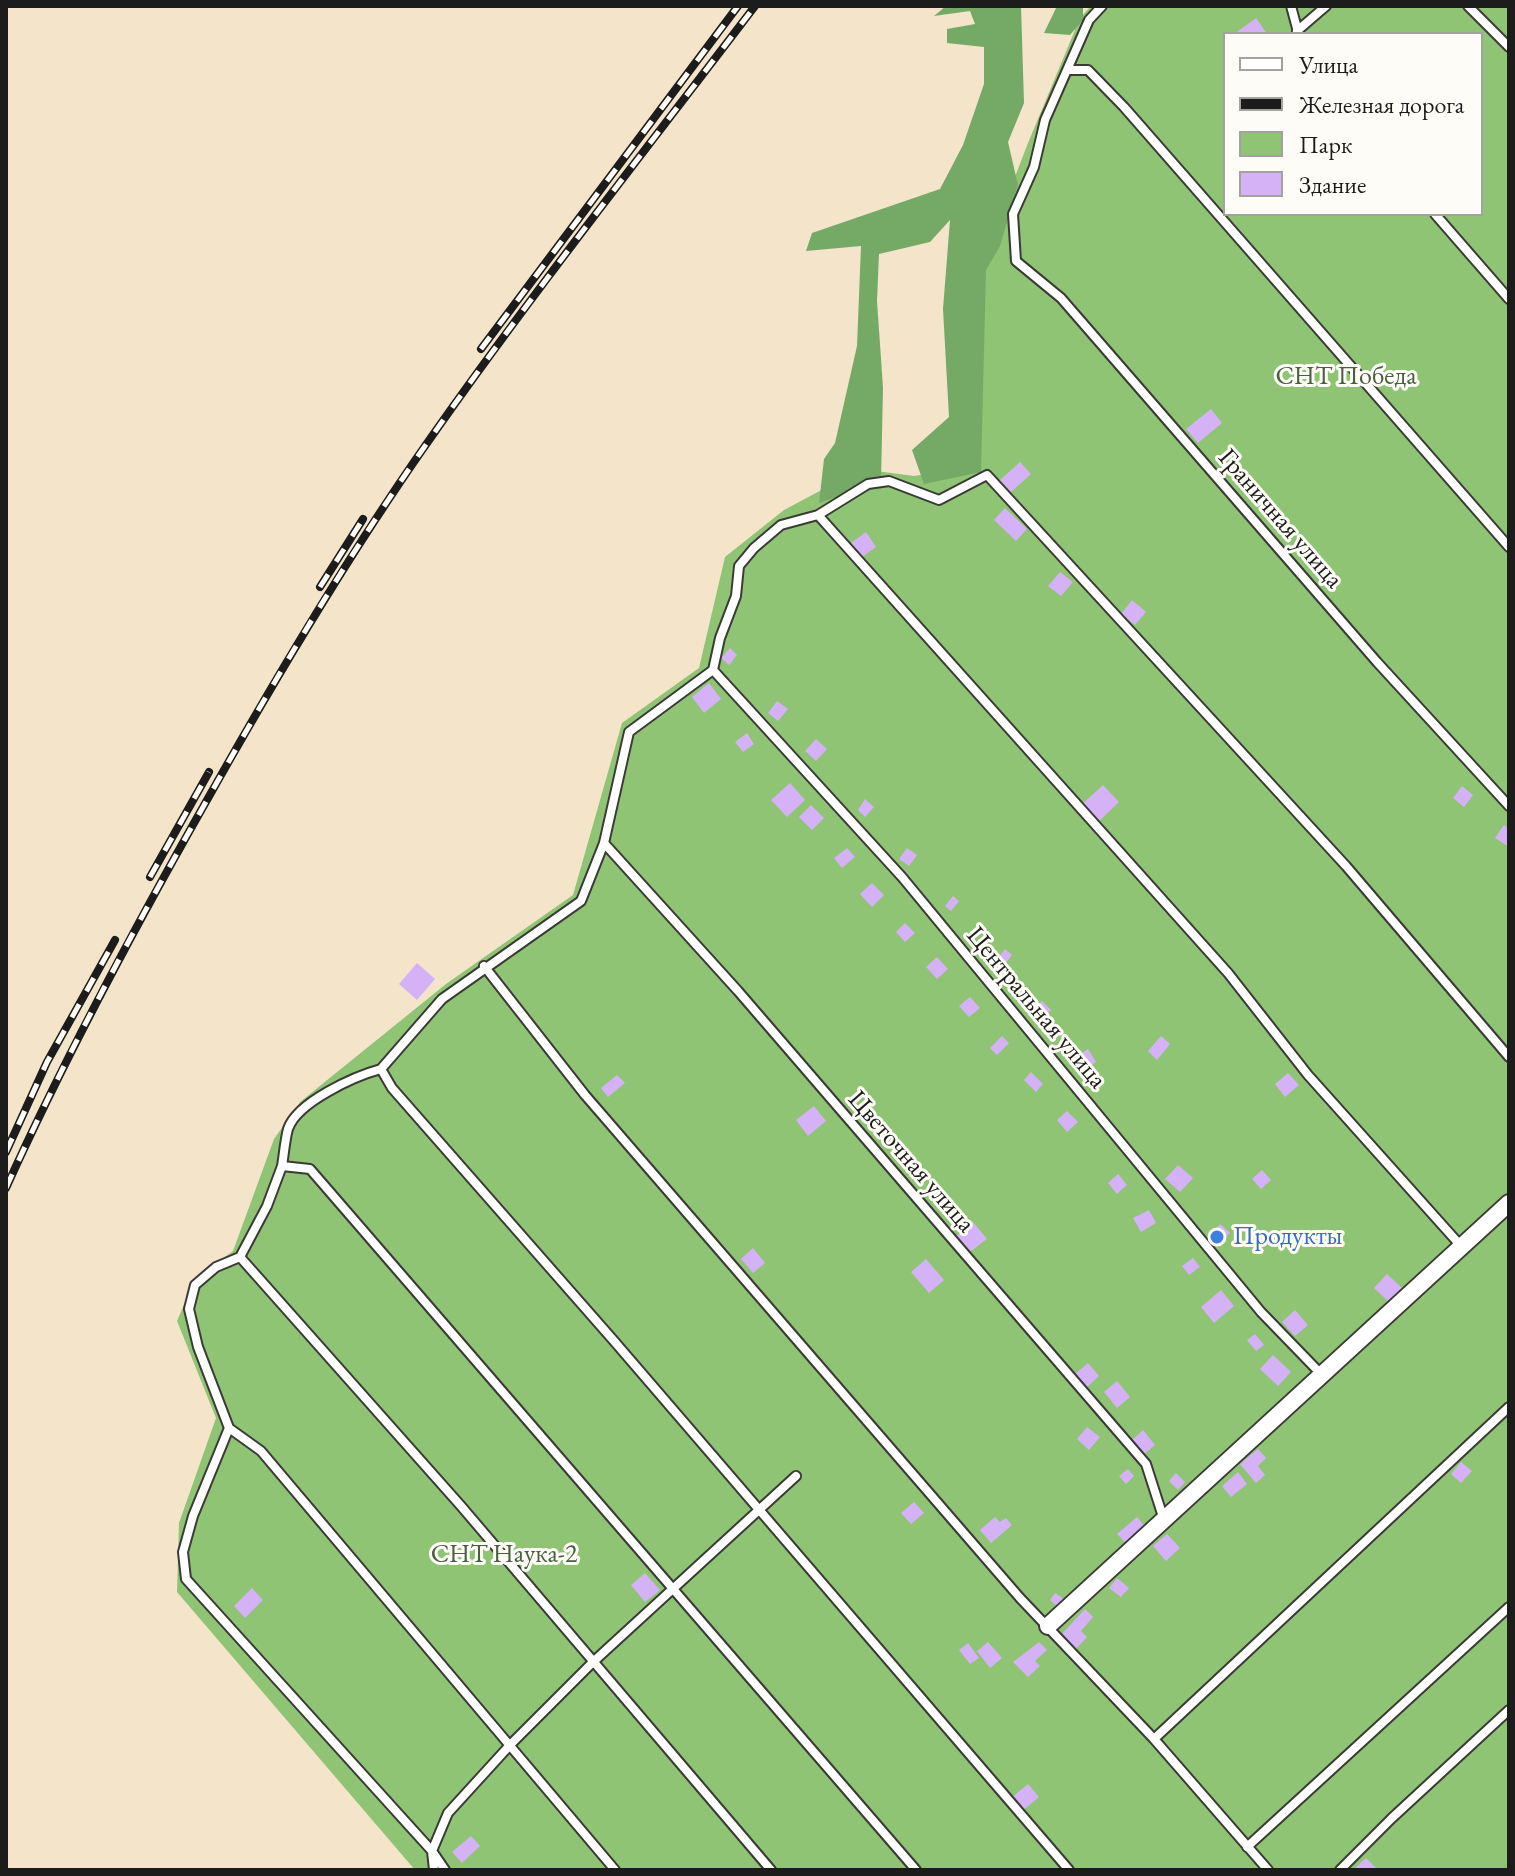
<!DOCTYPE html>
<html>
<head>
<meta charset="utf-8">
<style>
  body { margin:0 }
  #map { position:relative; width:1515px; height:1876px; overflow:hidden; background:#f3e4ca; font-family:"EB Garamond",serif }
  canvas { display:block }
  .frame { position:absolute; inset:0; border:8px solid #1c1c1c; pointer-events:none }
  .legend { position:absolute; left:1223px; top:32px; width:260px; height:184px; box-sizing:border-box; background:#fdfcf7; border:2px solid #a3a29f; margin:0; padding:10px 14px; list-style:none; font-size:24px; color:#1c1c1c }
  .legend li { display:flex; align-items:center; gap:16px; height:40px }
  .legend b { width:40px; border:2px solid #a3a29f }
</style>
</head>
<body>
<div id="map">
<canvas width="1515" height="1876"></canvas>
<div class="frame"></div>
<ul class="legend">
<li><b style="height:10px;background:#fff"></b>Улица</li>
<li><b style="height:10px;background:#1c1c1c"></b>Железная дорога</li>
<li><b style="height:22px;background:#90c475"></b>Парк</li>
<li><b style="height:22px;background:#d5b2f5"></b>Здание</li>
</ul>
</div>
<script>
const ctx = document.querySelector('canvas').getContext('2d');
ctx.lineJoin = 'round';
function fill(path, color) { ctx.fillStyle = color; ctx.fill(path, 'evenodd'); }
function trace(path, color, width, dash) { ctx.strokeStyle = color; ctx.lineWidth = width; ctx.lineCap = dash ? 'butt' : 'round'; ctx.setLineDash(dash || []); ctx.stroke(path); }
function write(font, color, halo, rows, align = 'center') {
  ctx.font = font + ' "EB Garamond",serif'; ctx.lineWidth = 6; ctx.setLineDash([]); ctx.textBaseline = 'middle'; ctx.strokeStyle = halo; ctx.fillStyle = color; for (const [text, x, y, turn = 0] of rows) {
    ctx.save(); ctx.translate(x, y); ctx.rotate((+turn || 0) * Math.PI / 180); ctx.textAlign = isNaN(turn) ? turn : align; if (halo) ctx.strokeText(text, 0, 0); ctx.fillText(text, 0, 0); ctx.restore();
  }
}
fill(new Path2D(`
  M1091,6H1509V1870H415L177,1592L179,1523L216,1418L177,1321L195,1279L233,1251L274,1139L300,1102L446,984L573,895L622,723L699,668L725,557L784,510L861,469L914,476L969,467L982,262L1028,143L1080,18ZM1225,34H1481V214H1225Z`), '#90c475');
fill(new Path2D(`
  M946,6H1021L1024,103L1008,142L1018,185L1000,246L986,270L981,472L924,484L912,450L949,417L943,309L950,220L930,242L879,254L877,301L883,388L881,481L819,503L824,459L835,443L857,346L861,246L806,251L812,233L940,189L963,145L984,84V47L947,43V29L975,24L970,11L934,16Z
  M1057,6H1083V20L1070,35L1044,33Z`), '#74aa66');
fill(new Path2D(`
  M1256,18L1267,34H1234Z
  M1211,409L1222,423L1198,443L1186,429Z
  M1020,462L1031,474L1011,492L1000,480Z
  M1005,508L1027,529L1016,541L994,520Z
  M866,532L876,547L862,557L851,543Z
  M1060,572L1073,582L1061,596L1048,586Z
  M1132,600L1146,612L1135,625L1121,614Z
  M730,648L737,655L729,665L721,658Z
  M709,683L721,699L704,713L692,697Z
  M777,701L788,709L778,721L768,713Z
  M747,733L754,744L743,752L735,742Z
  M816,739L827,749L816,761L805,751Z
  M790,783L805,800L787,817L771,800Z
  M1103,785L1119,802L1098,822L1081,805Z
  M1462,786L1473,795L1464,807L1453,798Z
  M865,799L874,807L865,817L858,810Z
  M811,805L824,818L812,830L799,817Z
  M1504,825L1509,829V847L1495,838Z
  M847,848L855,857L842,868L834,858Z
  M907,848L917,855L909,866L899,859Z
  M872,883L884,895L872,907L860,894Z
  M953,896L959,901L951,911L945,906Z
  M905,923L915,933L905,942L896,932Z
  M1005,949L1012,955L1002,968L995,962Z
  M937,957L948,969L937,979L926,967Z
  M417,963L435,979L417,1000L399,984Z
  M970,997L980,1008L969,1017L959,1006Z
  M1042,1001L1051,1010L1042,1020L1032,1011Z
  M1002,1036L1009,1043L997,1055L990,1048Z
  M1161,1036L1170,1044L1157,1060L1148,1051Z
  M1088,1049L1096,1062L1082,1072L1073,1059Z
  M1031,1072L1043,1084L1036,1092L1024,1080Z
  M1288,1073L1299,1085L1285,1097L1275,1084Z
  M617,1075L625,1083L608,1097L601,1088Z
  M814,1106L826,1121L808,1136L796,1120Z
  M1067,1111L1078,1122L1067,1132L1057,1120Z
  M1178,1165L1193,1178L1180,1192L1165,1179Z
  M1262,1170L1271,1180L1261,1189L1252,1179Z
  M1118,1174L1127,1185L1117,1194L1108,1183Z
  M1149,1210L1156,1223L1141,1232L1133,1218Z
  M973,1222L987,1239L967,1254L954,1238Z
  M1220,1224L1230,1233L1221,1241L1212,1232Z
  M753,1248L765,1263L753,1273L741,1259Z
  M1193,1258L1200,1267L1189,1275L1182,1266Z
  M926,1259L944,1280L929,1293L911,1272Z
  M1387,1274L1403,1289L1390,1303L1374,1288Z
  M1221,1290L1234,1306L1214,1323L1201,1307Z
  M1295,1310L1308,1325L1295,1336L1282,1322Z
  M1255,1334L1264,1345L1256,1351L1247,1340Z
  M1273,1355L1291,1372L1278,1386L1260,1369Z
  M1088,1363L1099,1376L1086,1388L1075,1374Z
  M1117,1381L1130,1397L1117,1408L1104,1392Z
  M1087,1427L1100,1437L1089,1450L1077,1439Z
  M1143,1430L1155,1445L1143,1455L1131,1441Z
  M1258,1449L1266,1458L1258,1466L1265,1475L1256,1483L1240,1464Z
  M1461,1462L1472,1471L1461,1483L1451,1474Z
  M1128,1469L1134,1476L1126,1484L1119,1476Z
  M1238,1472L1247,1484L1231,1497L1222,1486Z
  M1176,1473L1185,1482L1178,1490L1169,1481Z
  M914,1502L924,1513L911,1524L901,1513Z
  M995,1517L1000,1522L1006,1518L1012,1525L991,1543L980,1530Z
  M1137,1517L1146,1528L1127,1544L1117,1534Z
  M1167,1534L1180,1548L1166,1561L1153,1546Z
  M645,1573L660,1590L645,1602L631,1585Z
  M1117,1578L1129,1588L1121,1597L1109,1588Z
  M252,1588L263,1600L245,1618L234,1606Z
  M1055,1593L1064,1599L1058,1607L1050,1600Z
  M1085,1609L1093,1617L1081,1631L1087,1637L1076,1649L1061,1635Z
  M988,1642L1002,1658L990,1668L977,1651Z
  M1039,1642L1047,1650L1035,1661L1040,1666L1028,1677L1013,1662Z
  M968,1643L979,1658L970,1664L959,1650Z
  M1028,1784L1039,1797L1021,1812L1010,1799Z
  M471,1836L480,1846L462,1863L452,1852Z
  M1366,1858L1378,1870H1353Z`), '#d5b2f5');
const service = new Path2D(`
  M1102,6L1089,20L1045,120L1034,167L1013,214L1016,261L1061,298L1377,662L1509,806
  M1291,6L1298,32
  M1468,6L1509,47
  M1297,31L1326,6
  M1068,70H1088L1124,107L1509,547
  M1435,214L1509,299
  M818,515L781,525L754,548L739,566L736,596L720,638L713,670L629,732L604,843L581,901L442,999L381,1069L392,1088L614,1341L1069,1870
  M713,670L902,877L1261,1312L1322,1375
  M604,843L738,991L1146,1464L1164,1520
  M484,966L585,1095L1020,1598L1154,1739L1268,1870
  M381,1069C355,1076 297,1102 288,1129C285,1140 284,1154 282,1166L310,1169L916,1870
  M282,1166L267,1206L240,1257L461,1506L771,1870
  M1461,1246L1308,1075L1228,973L818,515L868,484L889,481L939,500L987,475L1346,866L1509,1057
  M240,1257L216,1267L195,1285L189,1309L198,1347L229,1428L193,1516L183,1552L186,1579L432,1851L445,1870
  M229,1428L261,1451L615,1870
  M1154,1739L1509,1407
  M1247,1847L1509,1607
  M434,1870L432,1851L448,1813L510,1745L593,1662L796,1476
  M1340,1870L1392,1818L1509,1710`);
const minor = new Path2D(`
  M1048,1626L1509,1203`);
trace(service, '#3c3a36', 12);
trace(minor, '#3c3a36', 20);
trace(service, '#fff', 8);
trace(minor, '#fff', 16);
const rail = new Path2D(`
  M481,349L738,6
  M320,587L363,519
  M150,877L209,772
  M6,1152L47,1062L115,940
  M6,1188C66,1055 135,927 207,800C275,679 346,559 425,446C530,296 644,152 755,6`);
trace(rail, '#1c1c1c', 8);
trace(rail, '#fdfcf7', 5, [15]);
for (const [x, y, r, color] of [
  [1217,1237,8,"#3f7fe0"]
]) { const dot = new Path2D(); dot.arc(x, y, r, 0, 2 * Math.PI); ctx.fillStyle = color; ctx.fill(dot); trace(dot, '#fdfcf7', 3); }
write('26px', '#4a5f40', '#fdfcf7', [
  ["СНТ Победа",1346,377],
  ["СНТ Наука-2",504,1555]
]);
write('26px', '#1c1c1c', '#fdfcf7', [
  ["Граничная улица",1280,519,49],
  ["Центральная улица",1036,1008,50],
  ["Цветочная улица",911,1162,49]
]);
write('26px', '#366cbe', '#fdfcf7', [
  ["Продукты",1233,1237]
], 'left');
</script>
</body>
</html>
